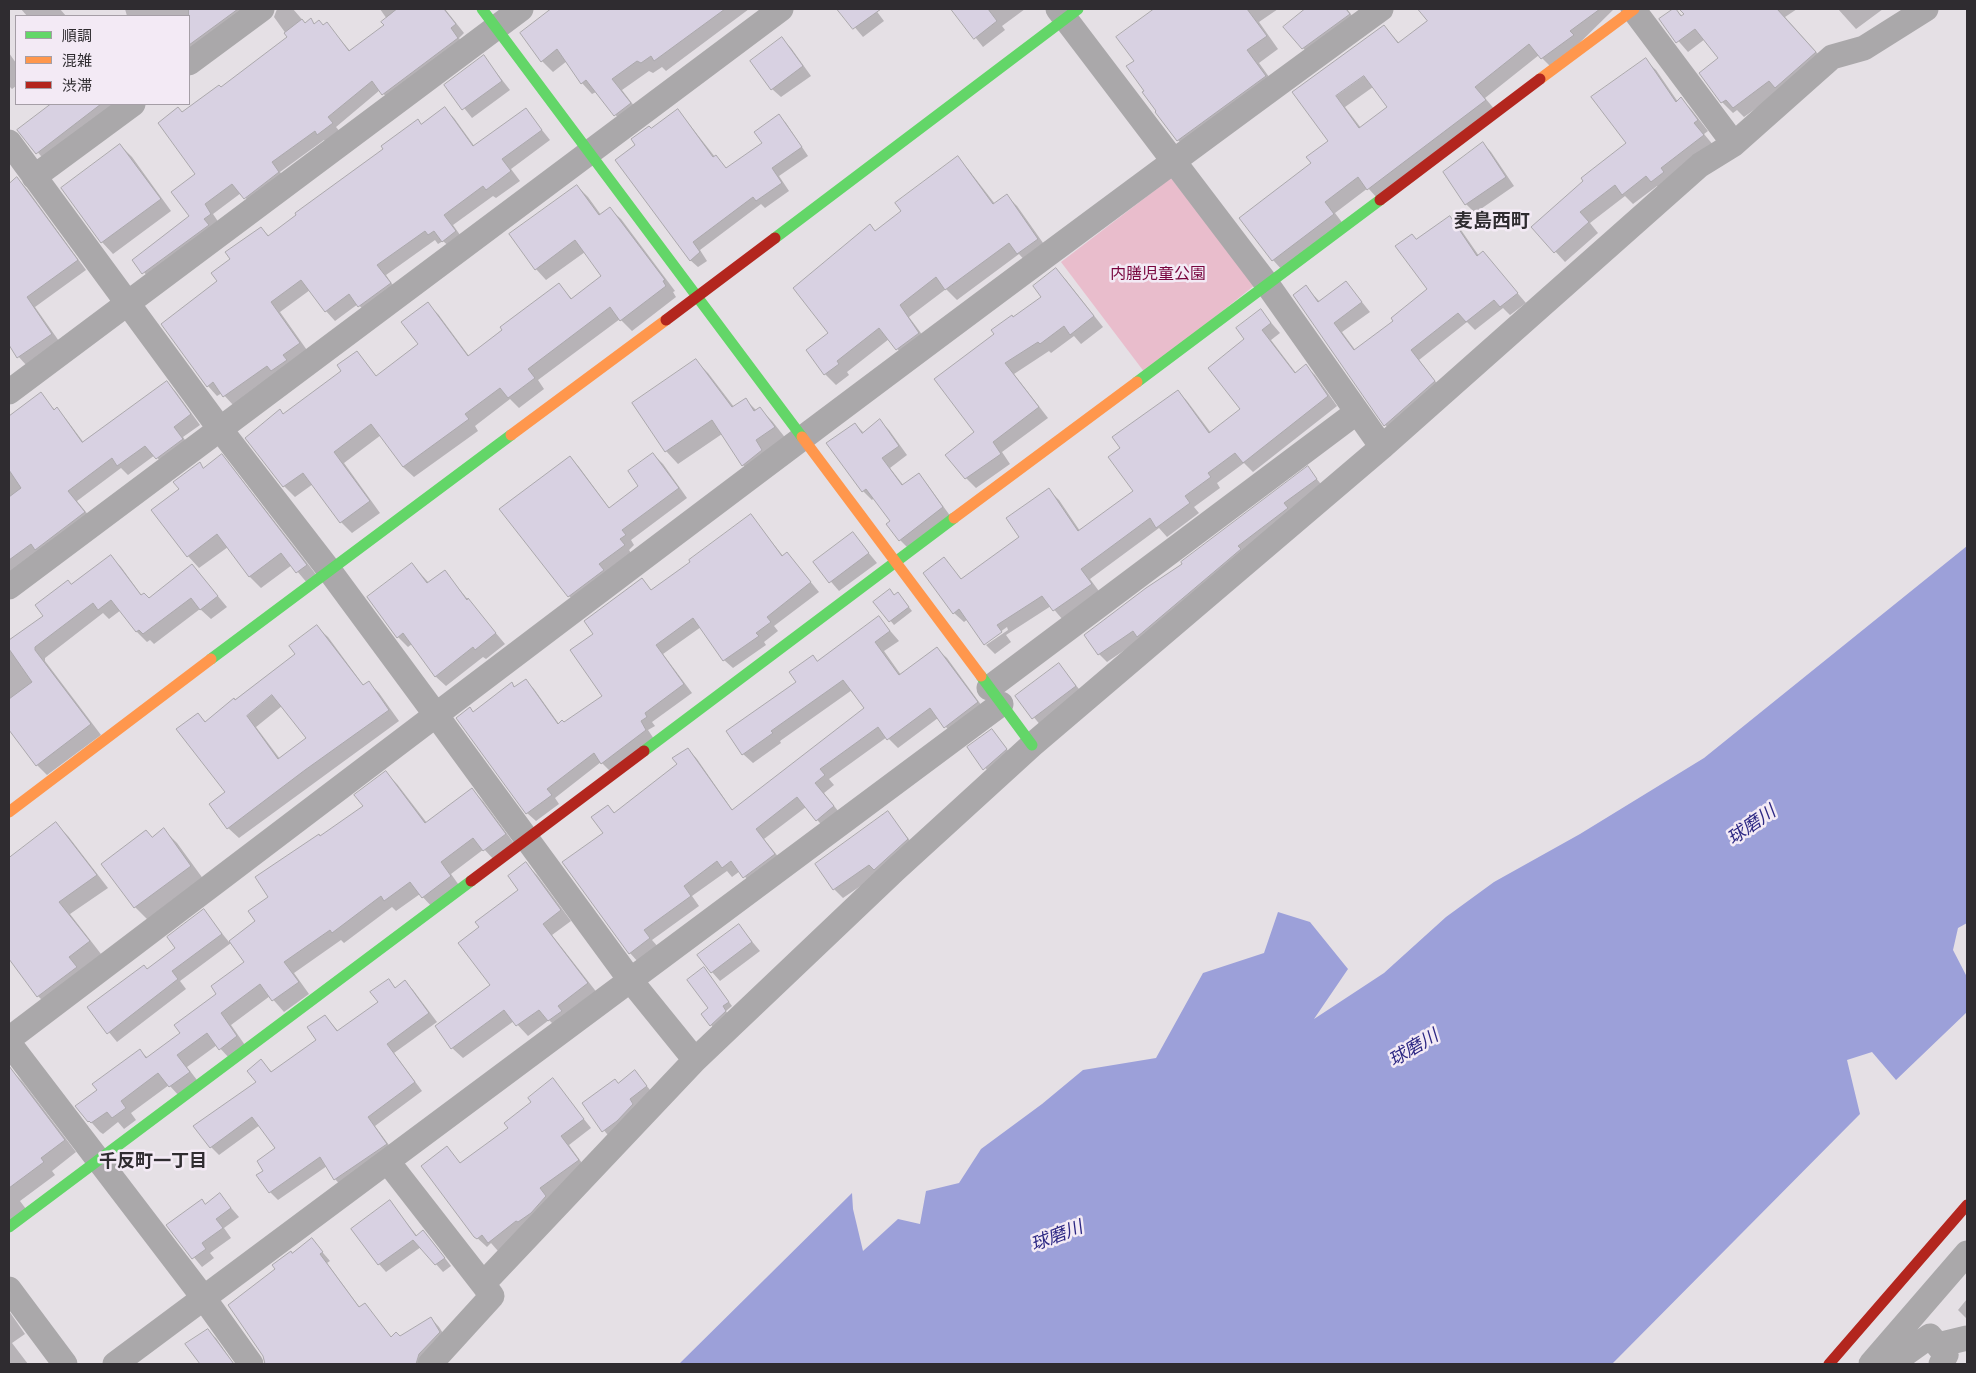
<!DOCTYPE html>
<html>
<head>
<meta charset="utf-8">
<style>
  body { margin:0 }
  #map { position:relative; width:1976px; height:1373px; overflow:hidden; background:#e5e0e5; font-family:"Sofia Sans Condensed","Noto Sans JP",sans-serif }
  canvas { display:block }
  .frame { position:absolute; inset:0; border:10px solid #2f2c30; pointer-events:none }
  .legend { position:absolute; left:15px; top:15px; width:175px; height:90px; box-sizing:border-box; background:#f3eaf5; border:1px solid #a59ea6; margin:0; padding:6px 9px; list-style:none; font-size:15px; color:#2f2c30 }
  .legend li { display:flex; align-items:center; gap:10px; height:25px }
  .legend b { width:25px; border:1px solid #a59ea6 }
</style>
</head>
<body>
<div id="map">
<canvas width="1976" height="1373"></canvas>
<div class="frame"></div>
<ul class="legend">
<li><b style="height:6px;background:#63d668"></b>順調</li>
<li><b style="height:6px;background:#ff974d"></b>混雑</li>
<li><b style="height:6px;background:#b3261e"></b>渋滞</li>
</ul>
</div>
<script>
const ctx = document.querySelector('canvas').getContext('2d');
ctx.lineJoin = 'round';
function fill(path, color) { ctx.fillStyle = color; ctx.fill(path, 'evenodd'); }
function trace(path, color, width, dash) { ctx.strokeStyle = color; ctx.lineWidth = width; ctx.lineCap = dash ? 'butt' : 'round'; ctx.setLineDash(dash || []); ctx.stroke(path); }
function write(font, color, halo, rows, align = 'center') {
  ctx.font = font + ' "Sofia Sans Condensed","Noto Sans JP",sans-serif'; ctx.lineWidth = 5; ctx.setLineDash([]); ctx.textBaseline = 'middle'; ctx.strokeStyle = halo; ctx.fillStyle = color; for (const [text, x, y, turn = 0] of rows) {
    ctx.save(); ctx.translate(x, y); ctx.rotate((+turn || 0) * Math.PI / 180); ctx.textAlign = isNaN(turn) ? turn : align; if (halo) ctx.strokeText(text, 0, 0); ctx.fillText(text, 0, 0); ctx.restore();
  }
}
fill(new Path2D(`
  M1171,178L1255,285L1145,373L1061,262Z`), '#e9bdcc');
fill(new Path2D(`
  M1967,546V923L1958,928L1953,950L1967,977V1012L1896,1080L1872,1052L1847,1060L1860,1114L1612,1364H679L852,1193L853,1209L863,1251L898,1219L920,1224L926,1191L959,1183L981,1149L1042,1104L1083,1070L1156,1058L1203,973L1264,953L1278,912L1310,922L1348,969L1314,1019L1384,973L1446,917L1494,882L1580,834L1704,758Z`), '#9ca0d9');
fill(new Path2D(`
  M21,9H60L66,16H27Z
  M125,9H259L189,61V16H127Z
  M277,9H293L306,24L311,20L315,25L324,26L327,24L351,52L386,26L387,19L380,9H445L464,33L459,38L466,48L392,103L380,90L336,127L341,133L327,143L324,140L280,172L287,182L254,207L241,193L213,214L219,223L152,282L134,260L191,217L197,174L182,113L221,88L289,38L274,17Z
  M554,9H749L666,71L662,67L653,73L649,71L622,90L641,115L625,126L596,92L592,94L582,83L567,61L553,72L542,61L521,34Z
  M847,9H875L884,21L863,37L842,12Z
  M953,9H1025L1002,26L1005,30L983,47Z
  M1156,9H1278L1259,22L1278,49L1259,63L1277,88L1190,153L1178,140L1158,112L1146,91L1135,61L1118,37Z
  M1307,9H1347L1359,25L1313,59L1285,28Z
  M1419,9H1497L1509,24L1528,9H1614L1553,69L1539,55L1485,98L1496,111L1378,199L1368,188L1335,213L1344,225L1283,271L1273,260L1313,164L1330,141L1294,92L1384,26L1400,44L1429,22ZM1373,87L1389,107L1361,128L1345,107Z
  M1675,9L1683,17L1693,9H1797L1785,17L1826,63L1780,91L1744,117L1737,110L1733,113L1722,102L1700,73L1719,58L1705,39L1688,52L1660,20Z
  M1838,9H1883L1856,29Z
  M782,39L791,48L811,76L781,97L772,89Z
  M9,53L16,63V86L12,89L9,86Z
  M484,57L510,90L472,118L446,85Z
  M1645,60L1656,70L1678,102L1681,99L1691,109L1708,131L1704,134L1714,146L1663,192L1657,186L1633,204L1625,196L1590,223L1598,233L1565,262L1533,227L1628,143Z
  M53,104H126L46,162L19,130Z
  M445,109L454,118L475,147L526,110L550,140L511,169L520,181L496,198L493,196L453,225L465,242L453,250L443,241L438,244L435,240L386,275L399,294L369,316L358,304L335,321L326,311L310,290L280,312L309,353L234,406L222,393L217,396L208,386L219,282L231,259L261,229L269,236Z
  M678,110L715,157L716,156L727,169L764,143L779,116L786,123L808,156L779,176L789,191L765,208L761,204L700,250L707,261L698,267L690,260L637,145L651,130Z
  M1483,143L1491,152L1514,186L1475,213L1466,204Z
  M120,145L132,157L171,211L113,254L102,242Z
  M958,158L968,169L995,204L1007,196L1017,206L1048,250L1028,264L1019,254L957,300L946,289L909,317L929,344L907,360L889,339L847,372L849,375L836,385L825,374L830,333L876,232L903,211Z
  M17,179L27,189L86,270L35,307L61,344L27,366L9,346V185Z
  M577,186L588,197L601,215L610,209L621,219L675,291L673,292L676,297L632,331L620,319L538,380L544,389L519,408L510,399L475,426L478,431L414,477L403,467L381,435L344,463L380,513L352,533L341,522L313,484L295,497L284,486L246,438L284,416L343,371L357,352L377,377L420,344L427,304L438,314L469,356L559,285L572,299L602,277L585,252L546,280L536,269Z
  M1450,218L1459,227L1479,256L1483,253L1526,303L1510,315L1503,308L1475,330L1467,322L1419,360L1442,390L1394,433L1385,425L1294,296L1306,287L1320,302L1346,282L1370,312L1342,332L1356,351L1395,321L1428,289L1417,240Z
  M1056,270L1066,280L1103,327L1081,344L1074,336L1051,353L1049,351L1014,374L1048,418L1002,452L1010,464L976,488L966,478L996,334L1043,297Z
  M1261,311L1280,333L1271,340L1296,373L1306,366L1315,375L1337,406L1253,472L1244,463L1217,483L1220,488L1194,507L1199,513L1167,537L1159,528L1090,579L1101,594L1063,620L1051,606L1006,635L1011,642L995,654L986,645L1008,630L1007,627L985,643L968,619L964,622L954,613L944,559L962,580L1020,537L1049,490L1059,500L1080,531L1135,491L1122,448L1178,391L1187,401L1211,433L1241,409L1246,340Z
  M696,361L708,373L734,407L745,399L757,411L760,409L772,421L787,440L755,478L743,465L722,434L678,464L666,451Z
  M166,382L176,392L200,425L183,437L191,449L166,468L155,455L128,475L121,468L77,501L94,522L9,577V418L40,394L55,410L57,409L66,419L84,443Z
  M880,421L889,430L907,455L890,468L904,486L919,475L927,484L951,517L908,548L900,540L891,521L874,498L872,500L863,491L828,444L855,424L864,433Z
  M653,454L663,464L687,498L631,540L634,545L629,550L633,556L579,605L569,596L570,457L579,467L610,509L640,487Z
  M221,456L233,468L318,577L308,584L292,565L261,588L249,576L228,547L199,568L188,556L180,489L199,464L204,469Z
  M1308,468L1324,488L1141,639L1107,662L1099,654L1184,565Z
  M751,516L783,556L787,553L819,592L774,626L778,631L764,642L766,645L733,668L724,660L701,627L663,654L692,693L652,722L655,726L648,730L654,739L610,771L601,762L555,798L559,804L536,821L527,813L473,713L512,684L515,688L525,680L534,689L559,724H564L603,696L594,634L642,580L652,591L692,563Z
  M853,534L877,563L839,591L815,563Z
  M110,556L121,567L142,596L149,600L192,565L227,607L211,619L200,609L154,644L150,640L147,642L137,632L121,610L109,619L103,613L45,658V661L101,735L47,775L37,765L9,728V643L44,616L72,585Z
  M412,564L429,583L445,572L505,644L486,659L483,657L446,686L435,676L412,644L408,647L398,637Z
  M895,596L902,598L912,611L894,625L875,602Z
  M879,618L899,641L884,651L901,675L937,649L947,658L987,713L954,736L938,718L898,748L887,737L829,779L834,785L824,793L842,816L826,830L806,807L764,839L784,864L754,887L740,871L732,877L727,871L692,896L699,906L652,940L659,948L639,963L630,953L605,833L608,807L615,813L679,765L688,749L697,759L733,811L866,709L852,690L780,741L781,743L753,763L743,754L798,683L813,657L818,662Z
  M317,627L328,637L364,686L369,683L379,693L399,721L239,838L228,828L226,792L198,715L206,722L296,654ZM282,706L308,739L280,759L256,727Z
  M1059,665L1084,695L1042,727L1017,697Z
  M992,730L1013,757L992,776L969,748Z
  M386,773L397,784L427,823L472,790L483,801L516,846L495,861L484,849L451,874L461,888L433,908L420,894L396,911L392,907L344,943L341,940L294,973L309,994L284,1012L270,996L231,1025L247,1048L231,1060L217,1045L187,1067L200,1084L181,1098L169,1085L131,1113L136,1120L124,1129L118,1122L103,1134L100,1132L77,1106L98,1091L140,1051L148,1058L181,1033L246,962L231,943L180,981L186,989L117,1042L89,1008L147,970L176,948L204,911L229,942L257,922L270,897L320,837L365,806Z
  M887,812L916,848L843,898L834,889L817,865Z
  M56,824L68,836L108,888L70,914L101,954L50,1008L38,996L9,957V860Z
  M164,830L177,843L204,880L148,920L135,907L153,838Z
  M526,864L537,875L571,921L552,935L598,994L560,1031L549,1020L528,1036L514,1021L463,1058L452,1048L491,986L481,928L520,890Z
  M739,926L760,951L720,981L712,972Z
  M708,973L732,1006L726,1011L729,1016L714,1029L703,1014L710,1009Z
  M388,981L396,988L405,982L413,990L437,1022L394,1053L422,1091L375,1126L394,1152L343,1188L335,1179L327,1166L278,1200L270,1192L265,1171L277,1149L260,1125L219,1155L211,1147L257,1082L261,1061L272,1072L318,1040L325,1016L338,1031L380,1003Z
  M10,1069L22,1081L76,1152L52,1171L55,1175L20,1201L29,1213L9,1231V1139L12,1137L9,1132Z
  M635,1071L654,1095L611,1139L583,1104L618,1084Z
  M553,1080L591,1128L569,1145L587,1170L498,1251L491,1243L487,1247L475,1236L447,1148L461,1164L510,1128Z
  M220,1195L239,1217L224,1228L231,1238L210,1253L214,1258L202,1267L168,1226L206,1205Z
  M390,1202L418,1237L431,1240L451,1266L443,1272L421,1247L386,1272L379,1264Z
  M312,1240L330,1261L327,1263L360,1308L365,1304L392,1338H400L431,1318L439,1327L448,1341L427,1364H267L264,1355L276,1270Z
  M1967,1299V1319L1958,1310Z
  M9,1311L25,1334L12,1343L28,1364H9Z
  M208,1331L216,1338L234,1364H202L187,1345Z`), '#0003');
const building = new Path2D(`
  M189,9H238L189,45Z
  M397,9H444L456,24L451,28L458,38L382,95L372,81L328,117L333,123L317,135L315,131L272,162L279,172L244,199L232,184L205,204L211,214L204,219L209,225L142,274L132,260L189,216L171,192L195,174L158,123L178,107L182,112L219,85L221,87L287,37L284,33L302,19L305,23L311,18L314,24L319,20L323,25L327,22L349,51L384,25L381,22Z
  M551,9H725L654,61L651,56L641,63L637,61L612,79L631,103L614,116L586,80L581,84L557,49L541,62L520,33Z
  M837,9H881L853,29Z
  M951,9H988L997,21L974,39Z
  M1154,9H1247L1267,36L1247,50L1266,76L1177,141L1155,112L1156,111L1142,92L1144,91L1126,66L1134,61L1116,37Z
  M1305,9H1346L1350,14L1302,49L1283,27Z
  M1418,9H1600L1570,31L1574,35L1541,59L1529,44L1475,87L1486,100L1367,190L1358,177L1325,202L1334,214L1272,261L1239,218L1311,163L1306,157L1328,141L1292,92L1384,25L1398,43L1427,21ZM1364,76L1387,107L1359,128L1336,96Z
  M1673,9H1676L1681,16L1684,14L1679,9H1777L1816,52L1775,88L1769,81L1733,108L1726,100L1721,103L1699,73L1718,58L1695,29L1676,43L1659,19Z
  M782,37L803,66L771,90L750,61Z
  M484,55L502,81L462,110L444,85Z
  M1646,58L1676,102L1681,97L1698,120L1694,123L1704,135L1661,168L1664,172L1651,182L1646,176L1622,195L1615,185L1580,212L1589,222L1554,253L1531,227L1583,181L1581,178L1626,143L1591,97Z
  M51,104H101L36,154L17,130Z
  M445,107L473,146L526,108L542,130L502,159L511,171L486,190L483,186L444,215L456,231L442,242L434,231L428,235L425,231L377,265L391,283L358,307L349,294L325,312L301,280L271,302L300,343L283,355L287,360L271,371L267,366L223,397L213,382L207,387L161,324L217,281L211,273L230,259L225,252L261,227L268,236L296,215L295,213L383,149L381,146L418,119L421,124Z
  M678,109L713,157L716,155L726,168L762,143L754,132L779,114L802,147L772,168L782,183L756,201L753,197L693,242L700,252L690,261L615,160L635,145L631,139L649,126L651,128Z
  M1483,142L1506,177L1465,205L1443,172Z
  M120,144L161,199L101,243L61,188Z
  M958,156L993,204L1007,194L1038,239L1017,254L1009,243L945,290L936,277L900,305L919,333L896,350L879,328L837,361L839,364L824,375L806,350L828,333L793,288L870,224L875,231L901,211L895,203Z
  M17,177L78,260L27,297L52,334L17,358L9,345V184Z
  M577,185L599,215L610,207L665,280L663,281L666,286L620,321L610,307L528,369L535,378L508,398L500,388L465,414L469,419L403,467L371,424L334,452L370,501L340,523L303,473L283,487L245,438L280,409L283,414L341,371L337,365L357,351L376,376L418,344L401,322L428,302L468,356L502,330L500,327L559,283L571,299L601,276L575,240L535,270L509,234Z
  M1450,216L1477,256L1483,251L1518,293L1500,307L1494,300L1466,322L1458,313L1411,350L1435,381L1384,426L1293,295L1306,285L1318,302L1346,281L1362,302L1334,323L1354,350L1393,321L1391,318L1427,289L1395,246L1412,234L1416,239Z
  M1056,268L1094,316L1070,335L1064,326L1040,344L1038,342L1005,363L1039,407L993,442L1001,454L965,479L945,455L974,432L934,379L994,334L991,330L1012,315L1013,317L1041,297L1033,286Z
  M1261,309L1271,323L1262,330L1295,373L1306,364L1328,396L1243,463L1235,453L1208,473L1211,477L1185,496L1190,503L1156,528L1150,518L1081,569L1092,584L1053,611L1042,596L997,625L1002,632L984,645L959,609L953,614L923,573L944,557L961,579L1019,537L1006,518L1049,488L1078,531L1133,491L1108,457L1120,448L1112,437L1178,390L1209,433L1240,409L1208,368L1244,339L1236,328Z
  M696,359L732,407L746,398L754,411L760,407L775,427L756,440L762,450L742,466L712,420L665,452L632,403Z
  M167,381L191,414L174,427L183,439L156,459L145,446L117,466L112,458L68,491L85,512L35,550L31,544L9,560V497L21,488L9,470V416L41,392L54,410L57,407L82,442Z
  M880,419L899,446L882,458L902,485L919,473L943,507L899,541L886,524L890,521L866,489L862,492L826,443L855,423L862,433Z
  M653,453L679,488L622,530L626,535L620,539L625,545L599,564L604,570L568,597L499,509L570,456L609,508L638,486L628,471Z
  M222,454L307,565L296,573L281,553L249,577L217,534L187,557L151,510L179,489L173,482L200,462L203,468Z
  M1308,466L1317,479L1284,503L1288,508L1238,546L1241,549L1137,637L1133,631L1098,655L1084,635L1146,588L1182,564L1181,562Z
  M751,514L782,556L787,552L811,582L767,617L771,622L756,633L759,636L723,661L693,618L656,645L684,684L645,713L647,717L641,721L646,730L601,764L594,753L547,789L552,795L526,814L456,718L470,707L473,712L512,682L514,687L526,679L558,724L562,720L564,722L602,696L570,650L593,634L584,621L642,578L651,590L690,562L689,560Z
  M853,532L869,553L829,583L813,562Z
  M111,555L141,595L144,593L149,598L192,564L218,596L200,610L191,598L143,634L139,630L136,632L111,600L98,610L93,603L35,647V650L91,724L36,766L9,730V699L32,682L9,649V640L43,616L35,605L68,580L71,584Z
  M412,563L427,583L445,570L467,600L468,598L496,633L475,650L473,647L435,677L403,633L397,638L367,597Z
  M890,589L894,595L898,592L909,607L889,622L873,602Z
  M879,616L890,631L875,642L899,675L937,647L978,702L944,728L930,708L887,740L878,727L820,769L825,775L815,783L834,806L816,821L797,797L756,829L775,854L743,878L731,861L722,868L717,861L684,886L691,896L644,930L650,938L629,954L562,862L603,833L591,817L608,805L614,813L677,764L672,758L688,748L732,810L864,708L843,680L771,731L773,733L742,755L726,731L796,682L789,672L813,655L817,661Z
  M317,625L363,685L369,681L389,710L305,770L227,829L209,804L225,792L176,729L198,713L205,722L234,698L235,700L295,654L289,646ZM272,695L306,738L278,759L247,716Z
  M1059,663L1076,686L1032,719L1015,696Z
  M992,729L1007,749L983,770L967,747Z
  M386,771L425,823L472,788L506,834L483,851L473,838L441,862L451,876L422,898L410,882L384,901L381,896L332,933L330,930L284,962L299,982L272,1001L260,984L221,1013L237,1036L219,1050L207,1033L177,1055L190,1072L169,1087L158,1073L121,1101L126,1108L112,1118L107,1112L91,1123L89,1121L88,1122L75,1106L97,1090L92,1084L140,1049L146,1058L180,1033L174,1025L216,994L211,986L244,962L229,941L255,921L248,911L268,897L255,877L319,834L320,836L363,806L354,795Z
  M888,811L908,839L874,870L869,865L833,890L815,864Z
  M56,822L97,875L59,902L90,941L69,957L77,967L37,997L9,959V858Z
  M164,828L191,866L134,908L101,864L146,830L152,837Z
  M526,862L561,910L543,924L588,983L558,1006L562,1011L548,1021L539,1010L516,1026L504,1010L451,1049L435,1026L490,985L458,943L479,927L475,922L518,890L508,876Z
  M204,909L222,934L172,971L178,979L107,1034L87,1007L144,965L147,969L175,948L167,937Z
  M739,924L752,942L711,973L697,955Z
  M704,967L729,1002L723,1006L726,1011L710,1026L701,1014L708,1008L687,980Z
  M389,979L395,988L405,980L429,1013L387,1044L415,1082L368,1117L387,1144L334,1180L320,1157L269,1193L256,1175L263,1171L257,1161L275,1148L252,1117L210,1148L193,1126L256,1082L247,1071L261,1059L271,1072L316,1040L307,1027L325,1015L337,1031L378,1002L370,992Z
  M9,1066L65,1140L41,1158L44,1162L9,1188Z
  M635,1070L647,1086L630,1099L633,1104L617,1121L602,1132L582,1103L615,1079L618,1083Z
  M553,1078L584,1119L561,1136L579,1160L540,1188L546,1196L531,1213L518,1222L516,1221L488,1243L482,1235L477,1239L474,1237L421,1166L447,1146L460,1163L508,1128L504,1123L531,1102L528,1098Z
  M220,1193L231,1208L216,1219L223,1228L202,1243L206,1249L192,1259L166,1225L202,1199L205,1204Z
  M390,1200L416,1236L423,1230L445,1258L435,1265L413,1240L378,1265L351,1229Z
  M312,1238L323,1252L320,1254L359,1307L365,1303L391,1337L396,1332L400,1336L431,1317L440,1332L419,1354L416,1364H265L263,1356L228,1305L275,1269L272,1265L291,1251L292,1253Z
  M208,1329L234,1364H200L185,1344Z`);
fill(building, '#d8d1e2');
trace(building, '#aba8ac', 1);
trace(new Path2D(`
  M1058,9L1267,284L1382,447
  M1633,9L1734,144
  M189,63L262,9
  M9,142L220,429L329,570L436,715L631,981L695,1060
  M34,177L133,104
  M9,392L521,9
  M9,587L781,9
  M989,688L1357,412
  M9,1039C465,693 919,346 1381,9
  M9,1043L203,1297L251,1364
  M388,1162L483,1284
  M9,1289L65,1364
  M1938,1345L1967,1338
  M115,1364L1001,704
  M430,1364L492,1296L483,1284L695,1060L895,870L1032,745L1382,447L1700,165L1734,144L1832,57L1864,48L1926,9
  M1871,1364L1967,1253
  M1891,1364L1930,1336L1946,1355L1941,1364`), '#aaa8aa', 25);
trace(new Path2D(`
  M482,9L802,437
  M775,238L1078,9
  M1137,382L1380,200
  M211,659L511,435
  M981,676L1032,745
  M644,751L954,518
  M9,1227L471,881`), '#63d668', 11);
trace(new Path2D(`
  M1540,79L1634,9
  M511,435L666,320
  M802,437L981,676
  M954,518L1137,382
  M9,812L211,659`), '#ff974d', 11);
trace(new Path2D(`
  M1380,200L1540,79
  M666,320L775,238
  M471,881L644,751
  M1829,1364L1967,1205`), '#b3261e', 11);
write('16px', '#78053e', '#f3eaf5', [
  ["内膳児童公園",1158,275]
]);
write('italic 18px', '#2d2884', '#f3eaf5', [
  ["球磨川",1752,826,-35],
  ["球磨川",1414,1049,-31],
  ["球磨川",1057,1237,-21]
]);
write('bold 18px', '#2f2c30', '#f3eaf5', [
  ["千反町一丁目",153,1162]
]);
write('bold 19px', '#2f2c30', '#f3eaf5', [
  ["麦島西町",1492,222]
]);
</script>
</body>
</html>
